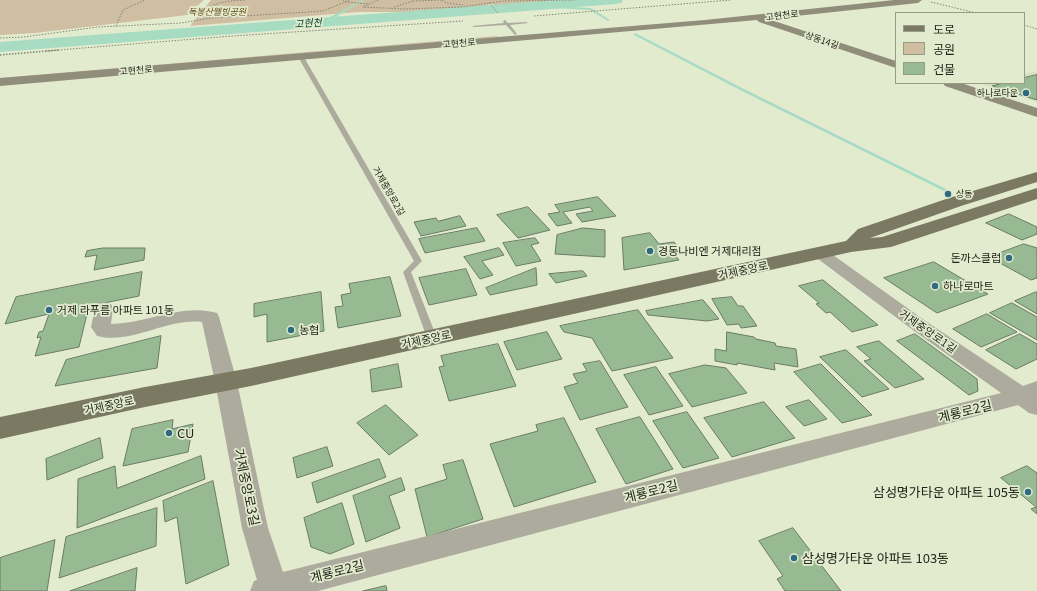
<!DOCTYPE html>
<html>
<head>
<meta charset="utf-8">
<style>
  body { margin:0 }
  #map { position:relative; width:1037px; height:591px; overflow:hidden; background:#e3ebcf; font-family:Georgia,"Noto Sans KR",serif }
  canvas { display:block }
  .legend { position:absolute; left:895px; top:12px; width:130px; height:72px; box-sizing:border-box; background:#e3ebcf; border:1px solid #969c87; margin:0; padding:5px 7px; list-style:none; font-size:12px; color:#22251a }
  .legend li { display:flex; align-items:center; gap:8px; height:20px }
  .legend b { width:20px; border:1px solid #969c87 }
</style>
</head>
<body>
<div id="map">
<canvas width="1037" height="591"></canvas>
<ul class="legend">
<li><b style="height:5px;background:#7c7962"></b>도로</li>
<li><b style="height:11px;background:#d0bea3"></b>공원</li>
<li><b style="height:11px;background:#98ba93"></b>건물</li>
</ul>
</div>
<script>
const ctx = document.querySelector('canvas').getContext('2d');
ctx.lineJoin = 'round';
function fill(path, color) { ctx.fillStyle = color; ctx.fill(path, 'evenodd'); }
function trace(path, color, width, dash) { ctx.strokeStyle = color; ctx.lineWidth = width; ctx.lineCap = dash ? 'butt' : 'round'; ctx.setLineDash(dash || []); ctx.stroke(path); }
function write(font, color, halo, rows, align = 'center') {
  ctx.font = font + ' Georgia,"Noto Sans KR",serif'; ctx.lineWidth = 3.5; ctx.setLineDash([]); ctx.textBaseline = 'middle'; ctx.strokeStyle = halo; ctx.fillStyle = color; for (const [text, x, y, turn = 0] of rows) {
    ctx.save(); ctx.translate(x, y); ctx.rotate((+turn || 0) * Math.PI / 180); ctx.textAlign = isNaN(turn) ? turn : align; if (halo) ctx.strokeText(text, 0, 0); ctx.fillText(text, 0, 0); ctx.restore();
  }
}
fill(new Path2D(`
  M1037,71V102L981,84L1024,83V74Z`), '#d7e1be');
fill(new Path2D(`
  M0,0H204L187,15L35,33L0,35Z
  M211,0H595L497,7L495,5L490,4L487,5L489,7L429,12H358L190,26Z
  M497,36L498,37L0,79V78Z`), '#d0bea3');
fill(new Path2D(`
  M362,0H365L334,18L320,23L318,22L332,16Z
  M532,5L591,8L610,20L608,21L590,10L533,7Z
  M635,33L744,89L950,191V192H946L742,91L634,35Z`), '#a8dcc2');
fill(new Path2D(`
  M557,0H623L621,3L616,4L0,52V42Z`), '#a8dcc2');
const building = new Path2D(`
  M1037,75V100L992,86L1003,83H1024V78Z
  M598,197L616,216L582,222L576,214L593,211L590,207L563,212L572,223L557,226L548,214L560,212L555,205Z
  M528,207L550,230L518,238L497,215Z
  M1009,214L1037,227V234L1022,240L986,223Z
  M460,216L466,226L421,236L414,222L436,218L438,221Z
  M477,228L485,241L425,253L419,239Z
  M583,228L605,230V257L555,254L557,235Z
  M650,233L659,244L674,242L679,248L670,249L679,260L624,270L622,238Z
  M535,238L539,243L531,245L541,261L516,266L503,243Z
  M1024,244L1037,248V278L1031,280L989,257Z
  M103,248H145L144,260L94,270L97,255L85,257L87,251Z
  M499,248L504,255L482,261L493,275L480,279L464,257Z
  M934,262L988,294L937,313L884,278Z
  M536,268L537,285L490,295L486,288Z
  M466,269L477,295L429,305L419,278Z
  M583,271L587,276L556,283L549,274Z
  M142,272L139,296L89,306L79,347L35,356L41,337L37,338L39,332L43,331L49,314L5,324L16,297Z
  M390,277L401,316L338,328L335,307L343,306L341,295L351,293L349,284Z
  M823,280L878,325L852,332L830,312L826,313L816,304L819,303L799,286Z
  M321,292L324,331L267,342V314L254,317V304Z
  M1036,292H1037V314L1015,301Z
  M732,297L738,306H743L757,326L741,328L739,324L727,325L712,299Z
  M703,300L719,319L707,321L648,315L646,311Z
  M1012,303L1037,317V340L990,313Z
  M638,310L673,358L612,371L592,338L564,332L560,326Z
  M987,314L1017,332L981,347L953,329Z
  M547,332L562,359L517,370L504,342Z
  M727,332L754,337L756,339L775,343L776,346L796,349L798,367L774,363L775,370L737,363V365L715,361V349L726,351Z
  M915,334L977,379L978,391L969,395L897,341Z
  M1020,334L1037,344V359L1016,369L986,350Z
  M161,336L157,368L55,386L66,360Z
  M879,341L924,379L895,388L864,361L871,359L857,347Z
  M498,344L516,386L449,401L439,367L444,366L441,356Z
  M846,350L889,389L862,397L820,357Z
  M600,361L628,407L580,420L564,387L578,383L573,374L587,371L583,364Z
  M398,364L402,387L372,392L370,370Z
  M821,364L872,415L842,423L794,372Z
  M705,365L726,368L747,393L692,407L669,374Z
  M656,367L683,406L649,415L624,375Z
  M809,400L827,419L804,426L786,407Z
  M764,402L795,438L732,457L704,418Z
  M386,405L418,435L389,455L357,423Z
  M687,412L719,458L683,468L653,421Z
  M640,417L673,469L626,484L596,429Z
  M564,418L596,482L514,507L490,444L538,431L536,425Z
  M173,420L172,429L193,424L188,452L123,466L132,429Z
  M100,438L103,458L47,480L46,459Z
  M327,447L333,466L297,478L293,458Z
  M201,456L205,479L77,528L78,479L115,466L117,488Z
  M379,459L386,477L317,503L312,483Z
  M463,460L483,519L427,537L415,489L447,479L443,465Z
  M1027,466L1037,473V514L1031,509L1036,507L1001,478Z
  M401,478L405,490L389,496L400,528L366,542L353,496Z
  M213,481L229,565L186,584L177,517L165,522L163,501Z
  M342,503L354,544L330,554L311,547L304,518Z
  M157,508L156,546L59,578L66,537Z
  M793,528L841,591H785L777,579L783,576L759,541Z
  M55,540L47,591H0V558Z
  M137,568L135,591H70Z
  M386,586L387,591H363Z`);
fill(building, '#98ba93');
trace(building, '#697b66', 1);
trace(new Path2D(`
  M343,0L346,2L369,4
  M378,0L363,7L404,9L462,7L503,1L575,0
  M442,0L447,3L463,5
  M413,1L442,0
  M931,2L976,13
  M489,3L498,13
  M394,7L413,1
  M534,16L731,0
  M210,18L204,16L202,13C213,1 230,1 245,0
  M1024,25L1037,29
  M116,26L123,10L145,0
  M0,38L24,37L98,27L181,23L211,18L323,11L350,0
  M46,51L232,36L463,21`), '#808673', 1, [1.5, 1.5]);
trace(new Path2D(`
  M0,55L59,50`), '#808673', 1.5, [1.5, 1.5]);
fill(new Path2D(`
  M505,20L508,23L526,22L528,23L510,25L517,34L515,35L506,25L474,27L472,26L504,23L503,21Z
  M297,55H301L305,59L422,261L411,272L437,338L435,340H429L427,338L403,272L414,261Z`), '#adab9e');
fill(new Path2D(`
  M820,248L826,250L927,322L1023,386L1037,381V415L1029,413L1018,405L318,591H250L254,581L257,580L242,528L215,382L202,322C166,318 132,345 97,336L91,327L95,308L97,304L104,302L111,304L113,308L111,324C147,324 180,303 217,313L219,317L237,382L268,528L283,572L1001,393L913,330L814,256L812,253L814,250Z`), '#adab9e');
fill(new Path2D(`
  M894,0H922L918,3L768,19L896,61V68L759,22L757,20L0,86V78L705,20Z
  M943,83H961L1037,108V117L945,86Z`), '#908d7b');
fill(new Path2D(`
  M1037,172V182L961,206L870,238L882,237L1037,188V199L891,247L851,252L251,386L145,407L0,439V417L145,387L251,368L846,241L858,229L949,198Z`), '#7c7962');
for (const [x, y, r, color] of [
  [1026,93,4,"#2e6b82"],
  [948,194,4,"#2e6b82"],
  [650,251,4,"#2e6b82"],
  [1009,258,4,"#2e6b82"],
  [935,286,4,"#2e6b82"],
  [49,310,4,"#2e6b82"],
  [291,330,4,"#2e6b82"],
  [169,433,4,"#2e6b82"],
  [1028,492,4,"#2e6b82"],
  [794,558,4,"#2e6b82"]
]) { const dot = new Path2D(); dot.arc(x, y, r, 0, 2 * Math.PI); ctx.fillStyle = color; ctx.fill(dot); trace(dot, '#e3ebcf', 1.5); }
write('italic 9px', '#674b18', '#e3ebcf', [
  ["독봉산웰빙공원",217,12]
]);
write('9px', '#22251a', '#e3ebcf', [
  ["고현천로",782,15,-7],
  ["상동14길",822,40,19],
  ["고현천로",459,43,-5],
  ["고현천로",136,70,-5],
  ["거제중앙로2길",389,191,60]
]);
write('9px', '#22251a', '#e3ebcf', [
  ["하나로타운",1018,93],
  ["상동",956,194,"left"]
], 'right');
write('italic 10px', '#01472f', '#e3ebcf', [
  ["고현천",308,23,-4]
]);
write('11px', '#22251a', '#e3ebcf', [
  ["경동나비엔 거제대리점",658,251],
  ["돈까스클럽",1001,258,"right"],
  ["하나로마트",943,286],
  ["거제 라푸름 아파트 101동",57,310],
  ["농협",299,330]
], 'left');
write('11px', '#22251a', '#e3ebcf', [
  ["거제중앙로",743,270,-12],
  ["거제중앙로1길",928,331,35],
  ["거제중앙로",426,339,-12],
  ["거제중앙로",109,405,-12]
]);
write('13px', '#22251a', '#e3ebcf', [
  ["계룡로2길",965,411,-14],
  ["거제중앙로3길",247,487,78],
  ["계룡로2길",651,491,-14],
  ["계룡로2길",337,571,-14]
]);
write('13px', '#22251a', '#e3ebcf', [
  ["CU",177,433],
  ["삼성명가타운 아파트 105동",1020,492,"right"],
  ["삼성명가타운 아파트 103동",802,558]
], 'left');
</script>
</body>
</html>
